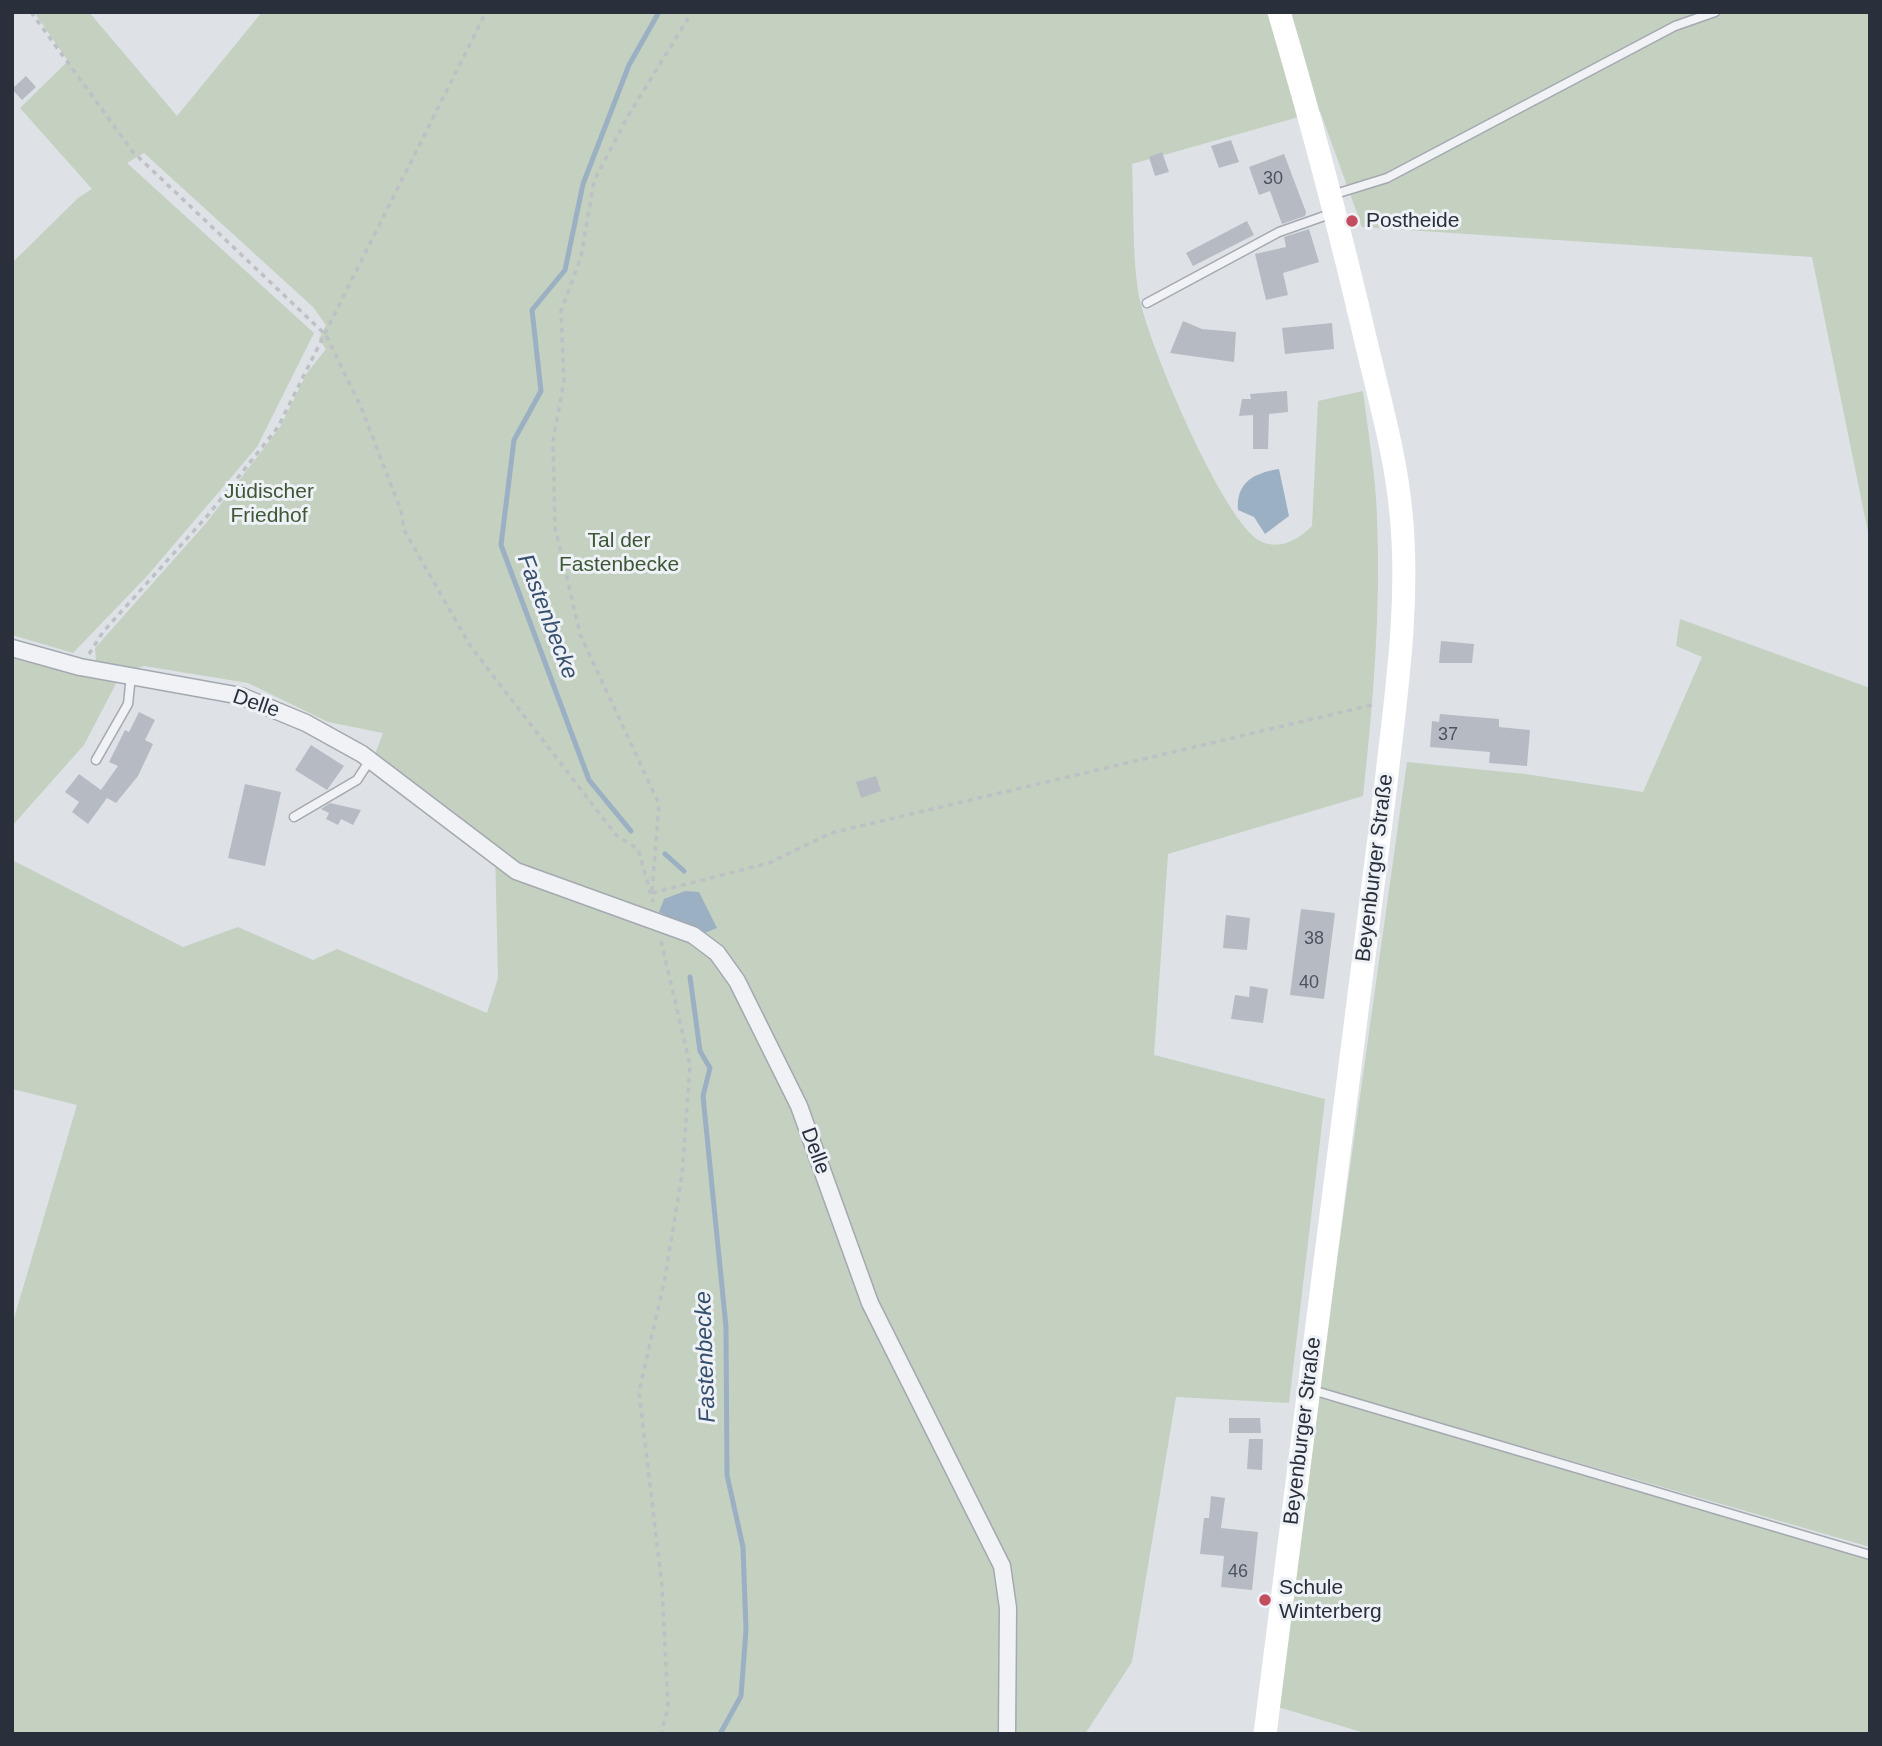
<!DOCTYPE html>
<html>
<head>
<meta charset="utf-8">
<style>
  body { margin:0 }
  #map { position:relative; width:1882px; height:1746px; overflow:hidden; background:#dee2e7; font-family:Arial,sans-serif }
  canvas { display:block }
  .frame { position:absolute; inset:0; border:14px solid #29303c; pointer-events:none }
</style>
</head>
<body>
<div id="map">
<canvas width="1882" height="1746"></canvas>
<div class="frame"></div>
</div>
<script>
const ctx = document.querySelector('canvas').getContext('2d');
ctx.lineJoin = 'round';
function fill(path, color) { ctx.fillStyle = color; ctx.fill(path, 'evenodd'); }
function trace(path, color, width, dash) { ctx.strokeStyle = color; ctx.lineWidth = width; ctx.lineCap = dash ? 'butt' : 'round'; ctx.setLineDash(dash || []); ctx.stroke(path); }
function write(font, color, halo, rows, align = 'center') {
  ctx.font = font + ' Arial,sans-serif'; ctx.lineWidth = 6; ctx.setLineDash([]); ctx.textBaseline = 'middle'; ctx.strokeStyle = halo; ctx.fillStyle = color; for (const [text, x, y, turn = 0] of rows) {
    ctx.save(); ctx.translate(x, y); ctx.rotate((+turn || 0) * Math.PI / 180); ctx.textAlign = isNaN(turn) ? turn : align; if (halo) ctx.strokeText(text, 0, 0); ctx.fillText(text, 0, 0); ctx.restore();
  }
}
fill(new Path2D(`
  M34,12H89L177,116L262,12H1870V542L1812,257L1362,227L1320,111L1132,164C1134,205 1132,250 1138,291C1144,335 1223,522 1260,541C1280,551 1299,539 1312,526L1318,401L1363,391C1368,433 1376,476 1377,518C1381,611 1373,704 1363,796L1168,854L1154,1055L1325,1099L1289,1403L1176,1397L1132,1662L1085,1734H12V1325L77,1105L12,1089V860L183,947L238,927L313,960L337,949L487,1013L498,978L495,850L374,757L383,733L328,722L248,683L144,666L135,669L96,662L95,648L207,522L280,427L307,373L326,349L319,339L326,325L313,307L144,153L127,163L314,333L257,447L148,575L73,653L12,635V263L78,198L92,189L20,108L68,61Z
  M1680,619L1870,688V1547L1319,1388L1407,762L1525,774L1643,792L1702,657L1676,646Z
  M12,648L121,674L84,745L12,826Z
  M1315,1396L1870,1558V1734H1368L1278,1707Z`), '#c4d0c0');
fill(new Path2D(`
  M1279,469L1289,516L1265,534L1254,517L1238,510C1236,482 1254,473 1279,469Z
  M685,891L699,892L717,928L702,934L659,912L664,899Z`), '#9cb0c4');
trace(new Path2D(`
  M631,831L589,780L501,545L514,440L541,391L532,310L565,270L583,184L629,65L659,12
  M665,854L684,871
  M690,977L700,1051L710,1068L703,1096L726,1327L727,1475L743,1547L746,1630L741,1696L720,1734`), '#9cb0c4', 5);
fill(new Path2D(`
  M26,76L36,87L22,100L12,89Z
  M1231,140L1239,162L1219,168L1211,146Z
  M1162,152L1169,172L1155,176L1149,157Z
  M1284,154L1306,212L1305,216L1282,224L1270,191L1259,195L1249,167Z
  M1247,221L1254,235L1193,266L1186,253Z
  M1309,229L1319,262L1283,273L1288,295L1266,300L1255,254L1286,247L1284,237Z
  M1183,321L1202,329L1236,332L1234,362L1170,353Z
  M1332,323L1334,349L1285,354L1282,328Z
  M1287,391L1288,412L1269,414L1268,449H1253V415L1239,416L1242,399H1251L1250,394Z
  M1441,641L1474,644L1472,663H1439Z
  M139,712L155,720L145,740L153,744L138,776L116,803L107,798L88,824L72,812L79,802L65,792L79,774L101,790L118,766L109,762L125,730L129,732Z
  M1440,714L1499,719V727L1530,730L1527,766L1489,763L1490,752L1430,747L1432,721L1439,722Z
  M311,745L344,766L327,790L295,770Z
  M876,776L881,791L861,798L856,782Z
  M245,784L281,792L265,866L228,858Z
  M330,803L361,810L353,825L341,819L338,825L326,819L329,813L321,809Z
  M1301,909L1335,913L1324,999L1290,995Z
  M1226,915L1250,918L1247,950L1223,948Z
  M1250,986L1268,989L1263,1023L1231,1019L1235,995L1249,997Z
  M1229,1418H1260L1261,1433H1229Z
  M1249,1439H1263L1262,1470L1247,1469Z
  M1211,1496L1225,1498L1221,1528L1258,1532L1252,1590L1221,1587L1224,1556L1200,1554L1204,1518H1209Z`), '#b6bbc3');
const service = new Path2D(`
  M1332,195L1387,178L1675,26L1715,12
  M1147,303L1279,232L1333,213
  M96,760L128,704L131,676
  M294,817L357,780L370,760
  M1312,1390L1870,1555`);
const minor = new Path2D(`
  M12,648L80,667L241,696L306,723L362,754L516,871L693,935L717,953L737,981L799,1106L870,1303L1002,1566L1008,1608L1007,1734`);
trace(service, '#a4a9b0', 11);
trace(minor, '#a4a9b0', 19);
trace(new Path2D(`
  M31,12L133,152L326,335L361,407L401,511L404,530L471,647L616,835L638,849L653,902
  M89,654L103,632L209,514L278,427L486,12
  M652,891L659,804L580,634L555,527L553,441L564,381L561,311L581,257L594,181L628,116L692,12
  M652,893L769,863L831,833L1376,704
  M661,941L690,1065L682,1175L665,1278L639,1392L662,1586L668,1707L661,1734`), '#bdc0c5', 3.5, [5, 5]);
trace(service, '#f1f2f5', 8);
trace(minor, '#f1f2f5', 16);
trace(new Path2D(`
  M1265,1734L1386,783C1396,695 1410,603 1401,513C1396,457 1380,401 1367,346C1341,234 1312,123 1279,12`), '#fff', 23);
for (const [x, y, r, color] of [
  [1352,221,7,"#c34c5f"],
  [1265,1600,7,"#c34c5f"]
]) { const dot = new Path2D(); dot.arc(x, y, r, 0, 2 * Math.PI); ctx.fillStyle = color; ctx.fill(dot); trace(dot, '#eef1f5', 2.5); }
write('18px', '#4c535e', null, [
  ["30",1273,179],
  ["37",1448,735],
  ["38",1314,939],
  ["40",1309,983],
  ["46",1238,1572]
]);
write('21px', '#29303c', '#eef1f5', [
  ["Postheide",1366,221],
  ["Schule",1279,1588],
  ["Winterberg",1279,1612]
], 'left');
write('21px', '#3d5737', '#eef1f5', [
  ["Jüdischer",269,492],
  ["Friedhof",269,516],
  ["Tal der",619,541],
  ["Fastenbecke",619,565]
]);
write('21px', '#29303c', '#eef1f5', [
  ["Delle",256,704,19],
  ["Beyenburger Straße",1375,868,-83],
  ["Delle",815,1151,70],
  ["Beyenburger Straße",1303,1431,-83]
]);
write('italic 23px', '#364f6d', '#eef1f5', [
  ["Fastenbecke",547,617,69],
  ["Fastenbecke",706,1357,-92]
]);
</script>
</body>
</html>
